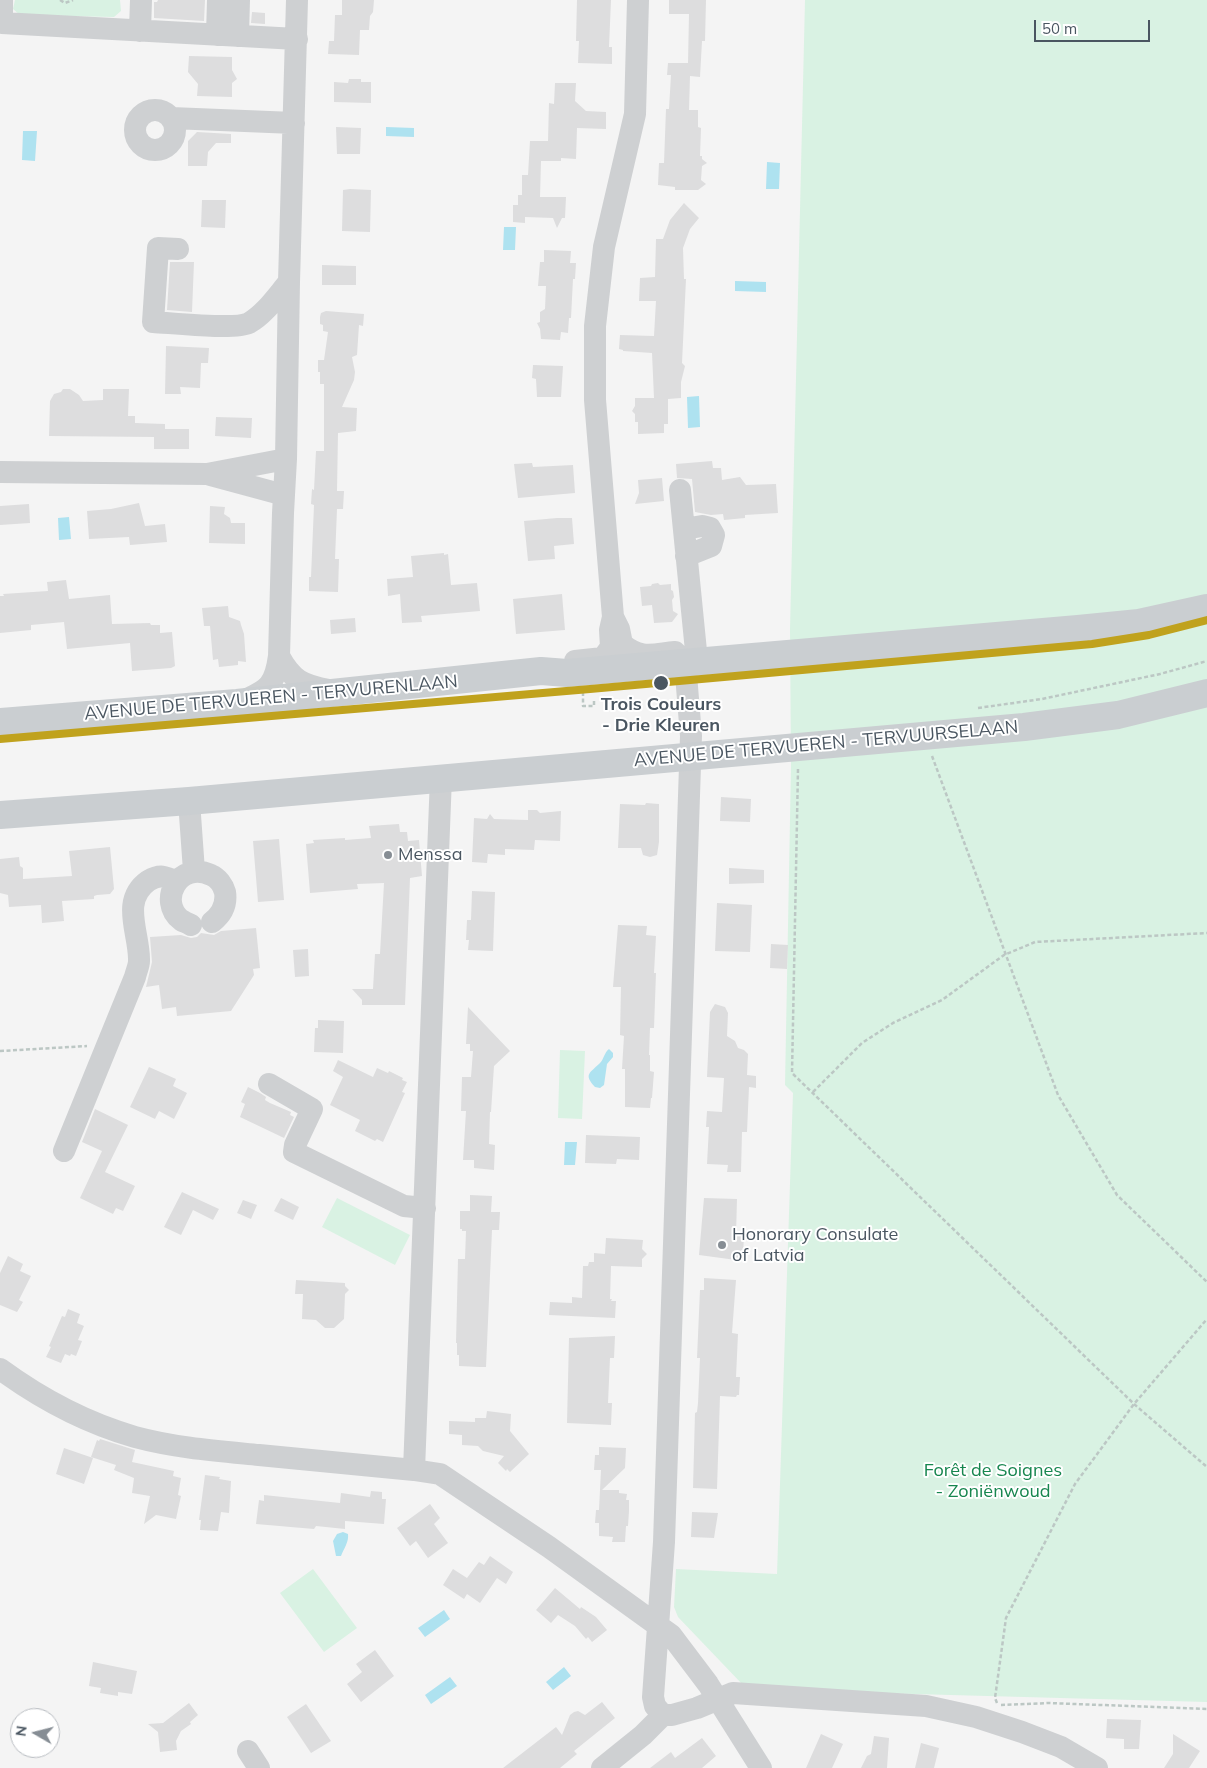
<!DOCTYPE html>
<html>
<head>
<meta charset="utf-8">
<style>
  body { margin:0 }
  #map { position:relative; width:1207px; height:1768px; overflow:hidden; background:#f4f4f4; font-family:Mulish,sans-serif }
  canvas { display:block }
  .north { position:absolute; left:10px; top:1708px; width:50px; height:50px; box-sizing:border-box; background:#fff; border:1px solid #b7bbc0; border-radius:50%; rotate:278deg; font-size:14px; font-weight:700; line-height:20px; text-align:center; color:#4a5661 }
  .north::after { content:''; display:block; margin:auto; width:18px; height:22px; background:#868d94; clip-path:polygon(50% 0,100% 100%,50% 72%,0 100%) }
  .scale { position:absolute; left:1034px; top:20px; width:116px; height:22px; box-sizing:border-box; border:2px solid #4a5661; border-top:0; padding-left:6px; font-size:15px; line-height:18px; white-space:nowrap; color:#4a5661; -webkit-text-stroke:4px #fff; paint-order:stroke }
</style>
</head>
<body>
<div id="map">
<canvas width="1207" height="1768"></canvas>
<div class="north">N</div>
<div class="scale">50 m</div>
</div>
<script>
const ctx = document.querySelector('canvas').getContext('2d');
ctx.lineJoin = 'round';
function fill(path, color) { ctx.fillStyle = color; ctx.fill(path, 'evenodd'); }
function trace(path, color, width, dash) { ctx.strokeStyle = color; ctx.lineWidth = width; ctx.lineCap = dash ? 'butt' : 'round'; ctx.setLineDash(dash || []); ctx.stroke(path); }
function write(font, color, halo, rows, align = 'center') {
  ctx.font = font + ' Mulish,sans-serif'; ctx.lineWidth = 4; ctx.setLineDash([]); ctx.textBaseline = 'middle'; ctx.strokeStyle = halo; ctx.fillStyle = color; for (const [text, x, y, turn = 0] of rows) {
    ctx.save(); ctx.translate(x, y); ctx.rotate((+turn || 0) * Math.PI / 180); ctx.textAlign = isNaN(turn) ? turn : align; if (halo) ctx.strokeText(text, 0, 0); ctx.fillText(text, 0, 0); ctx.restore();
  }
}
fill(new Path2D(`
  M15,0H120L121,11L114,17L20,15L13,9Z
  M805,0H1207V1702L804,1691L742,1684L678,1617L674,1607L676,1569L777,1574L793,1093L785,1085L791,766L790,629Z
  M560,1050L585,1051L582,1119L558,1118Z
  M337,1198L410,1235L395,1265L322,1227Z
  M313,1569L357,1628L324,1652L280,1593Z`), '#d9f2e3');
fill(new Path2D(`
  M386,127L414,128V137L386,136Z
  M23,131H37L35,161L22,160Z
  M767,162L780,163L779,189H766Z
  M504,227H516L515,250H503Z
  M735,281L766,282V292L735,291Z
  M699,396L700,427L688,428L687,397Z
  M69,517L71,539L59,540L58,518Z
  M609,1049L613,1053V1057L607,1064L604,1085L600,1088L595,1087C583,1074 590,1073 600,1063C604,1059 604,1053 609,1049Z
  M565,1142H577L575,1165H564Z
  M343,1532L348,1534C349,1542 344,1548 341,1556H336L333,1541L337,1534Z
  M444,1610L450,1619L425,1637L418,1628Z
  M564,1667L571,1676L553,1690L546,1682Z
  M450,1677L457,1686L431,1704L425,1695Z`), '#aee2f0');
fill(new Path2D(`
  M158,0H205L204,21L154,18V2H157Z
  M342,0H374L373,12L370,16L369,30H360L359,55L328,54L329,41H334L335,15H342Z
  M577,0H611L609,47H612V64L578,63L579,41H576Z
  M669,0H706L705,41H702L700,77L690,76L689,110H698V127L701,128L700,156H702V159L707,163L702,166L701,180L706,184L698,190H675V187L658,185L659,163H664L666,109H669L671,75H667L668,63H688L689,14H669Z
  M252,12L265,13V24L251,23Z
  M189,56L232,57V70L237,79L232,83V97L197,96L198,84L188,72Z
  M349,79H361V82H371V103L334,102V82L348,83Z
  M555,83H576L575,101L586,111L606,112V129L577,128L576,159L561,158V161H541L540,197H566L565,218H562L557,228L553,218L525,217V223L513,222V205H518V195H522V175H528L530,141H548L549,103L554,104Z
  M336,127L361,128L360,154H337Z
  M197,132L231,134V143H216L208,152L207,166H188V141Z
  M350,189L371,190L370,232L342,231L343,190Z
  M202,200H226L225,228L201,227Z
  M684,203L699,218L690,229L683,248L684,279H686L682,363L685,366L681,382V398L668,399V424H664V433L638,434V422H635V414L632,411L635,406V398H654L652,353L623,351V350L619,349L620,335L654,336L656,301H639L640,278L655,277L656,239H663L670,220Z
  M544,250L571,251L570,263H576L575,279H573L571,318H569L568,333L561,332L560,340L541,339L540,329L537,323L540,322V312L545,309L546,286H538L540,262H544Z
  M170,262H194L192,312L167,310Z
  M322,265L356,266V285H322Z
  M326,311L364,314L363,326L359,325L357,355L352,357L355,372L354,380L342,407L357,408L356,431L338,433L337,491H344L343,509H337L335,559H339L338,592L309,591V577H311L314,505L311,504L312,489L314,490L316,451H324V384H320V372H318V360H324L328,332L323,331V325L320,324V317L321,313Z
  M166,346L209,348L208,363H201L200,388L180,387L181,394H165Z
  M533,365L563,366L561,397H537L536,379L532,378Z
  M63,389H70L79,395L83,401L103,400V389H129L128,416H135V423L165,424V429H189V449H154V437L49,436L50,401L54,394L61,392Z
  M216,417L252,418L251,438L215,436Z
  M712,461L713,468H721L722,480L740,477L746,485L776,484L778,513L745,515V518L724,520L723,514L711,515L695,512L692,479L677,478L676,464Z
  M532,463L533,467L573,465L575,493L518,498L514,464Z
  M662,478L664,501L635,504L639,493L638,480Z
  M139,503L145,526L165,524L167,542L130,545L129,537L89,539L87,511L111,509Z
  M29,504L30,523L0,525V506Z
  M210,506L225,507L224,514L230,518L231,523H245V544L209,543Z
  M557,518H572L574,544L554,546L555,559L528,561L524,521Z
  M444,553V555L448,554L451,585L477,583L480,611L421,616L422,622L402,623L400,594L388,596L387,579L413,577L411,556Z
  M66,580L69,599L110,595L112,624L150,623L151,625H160V633L172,632L175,666L171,668L132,671L130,643L67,649L64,622L31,625V630L0,633V596H4L3,594L48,591L47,582Z
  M658,583L660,585L671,584V590L673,591L674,597L672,600L673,611L678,614L672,622L654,623L652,605L642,606L640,587L651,586L652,584Z
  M562,594L565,630L516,634L513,599Z
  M228,606L229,617L240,621L241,625L244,634L246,662L238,661V665L219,667L218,659L213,660L210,626H204L202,608Z
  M355,618L356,632L331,634L330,620Z
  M721,797L751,799L750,822L720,821Z
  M646,803L659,804V842L657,855L650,857L643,855L641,848H618L620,804L645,805Z
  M528,810H537L540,813L561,811L560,841L535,840L534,850L505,849V855L488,854L487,863L472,862L474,818L487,819L490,814L494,819L528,820Z
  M399,824L400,832H407L408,841L419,840L422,876L410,878L405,1005H362V1000L352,989H373L375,954H380L384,883L357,884L358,889L310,893L306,844L314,843L313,840L345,838V840L371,838L369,826Z
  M279,839L284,900L258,902L253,841Z
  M110,847L114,889L110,894L97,895L94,896V899L62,901L64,921L42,923L41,905L9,907L8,895L0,893V859L19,857L20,866L23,868V879L72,876L69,851Z
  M729,868L764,870V883L729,884Z
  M472,891L495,892L493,951L468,950L469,940H466L467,920H471Z
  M717,903L752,905L750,952L715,951Z
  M618,925L647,926L646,935L656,936L654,973H656L654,1028H650L649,1055H650V1071L654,1072L652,1098H651L650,1108L625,1107V1069H622L624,1036L620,1035L621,987H613Z
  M256,928L260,968L253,969L254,975L231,1011L177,1016L176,1007L162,1009L159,985L146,987L152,962L150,937L181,935L191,938L197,937L201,933L214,935L221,931Z
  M771,944L788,945L787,969L770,968Z
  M308,949L309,976L295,977L293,950Z
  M715,1004L725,1007L728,1013L727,1036L735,1041L738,1048L744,1050L748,1054L747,1075L756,1076V1088L749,1087L747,1132H742L741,1172H727L728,1165L707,1164L709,1127H706L707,1111L722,1112L724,1078L707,1077L710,1012Z
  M468,1007L510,1051L494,1066L491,1112H490L489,1144L495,1145L494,1170L474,1168V1160H463L466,1111H461L462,1077H471L473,1051H470V1044H466Z
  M318,1020L344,1021L343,1053L314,1052L315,1028H318Z
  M338,1060L373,1077L377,1068L388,1073L389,1071L403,1078L402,1080L407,1082L402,1092L405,1093L383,1142L377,1139L375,1141L355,1131L360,1120L330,1105L343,1077L333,1071Z
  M149,1067L176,1079L173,1086L187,1093L174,1119L159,1111L155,1119L130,1107Z
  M248,1087L260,1093L266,1097L265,1100L270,1103L291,1112L290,1115L294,1117L284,1138L240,1117L245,1104L241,1102Z
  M95,1109L128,1125L105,1172L135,1186L123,1211L116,1208L113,1214L80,1198L102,1151L82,1142Z
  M586,1135L640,1137L639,1160L617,1159L616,1164L585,1163Z
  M182,1192L219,1209L213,1220L193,1210L181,1235L164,1227Z
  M470,1195L492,1196L491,1212H500L499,1230H492L486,1367H480L459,1366V1355H457V1343H456L458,1259H465L466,1231H462V1229H460V1211H470Z
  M281,1198L299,1207L293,1220L274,1211Z
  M704,1198L737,1199L736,1235H744L743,1256H740L736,1260L699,1255Z
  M243,1200L257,1205L251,1219L237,1213Z
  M606,1238L643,1240L642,1249L647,1254L642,1259V1267L611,1266L610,1299H612L611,1301H616L615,1318L549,1315L550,1302L572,1303V1297L582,1298L583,1266H588L589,1262H594V1253L605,1254Z
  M8,1256L23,1264L20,1271L31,1276L19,1300L23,1302L17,1312L0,1305V1273Z
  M704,1278L736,1280L732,1333L738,1334L736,1377H740L739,1395H737L736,1397L720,1396L717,1489L693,1488L695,1413L697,1412L698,1403L700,1358H697L700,1290H704Z
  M296,1280L345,1283V1286L349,1290L345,1294L344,1319L334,1328H325L316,1320L302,1319L303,1294H295Z
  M68,1309L80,1314L77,1323L84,1326L78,1340L82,1341L76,1356L71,1354L70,1356L65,1354L61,1363L46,1357L51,1347L49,1346L62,1316L65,1317Z
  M615,1336L614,1358H610L608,1403H612L611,1425L567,1423L569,1338Z
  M487,1411L511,1414L510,1431L529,1454L510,1472L507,1469L506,1471L498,1463L504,1456L483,1451L478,1446L462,1445V1435L449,1434V1421L475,1422V1418H486Z
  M100,1439L135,1450L132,1462L174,1471L173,1476L181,1478L178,1495L181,1496L176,1519L156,1515L144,1524L150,1496L132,1493L134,1478L114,1470L116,1465L91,1457L97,1440L99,1441Z
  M599,1447L626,1448L625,1468L602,1490H619V1493L627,1494L626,1500H629V1511L628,1526H626L625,1542H612L613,1537L599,1536V1523H595L596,1510H599L601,1470H594L595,1455H599Z
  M64,1448L93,1458L84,1484L56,1474Z
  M205,1475L220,1477L219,1479L231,1481L229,1513L221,1512L218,1531L200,1530L201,1520H199Z
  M371,1491L382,1492V1499H386L384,1524L345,1521V1529L316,1526L314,1529L256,1524L259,1500L264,1501V1495L340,1503L341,1493L370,1497Z
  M430,1504L440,1518L434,1524L448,1543L428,1558L416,1541L410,1546L397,1528Z
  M692,1512L718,1513L714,1538L691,1537Z
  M490,1556L513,1572L506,1584L497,1578L480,1603L467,1594L464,1599L443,1585L453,1569L467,1578L479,1562L484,1565Z
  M555,1588L580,1609L581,1607L596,1617L607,1630L592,1642L588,1637L586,1639L575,1626L558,1615L551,1623L536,1610Z
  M375,1650L394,1676L361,1702L347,1684L362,1672L356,1664Z
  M93,1662L137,1671L132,1694L118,1692V1696L100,1693L101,1688L89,1686Z
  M602,1702L615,1718L574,1751L577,1754L560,1768H503L556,1727L562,1735L570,1715L574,1712L578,1711L585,1715Z
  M189,1703L198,1715L190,1722L191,1724L181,1731L176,1741L177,1750L160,1752L158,1732L148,1724L163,1723Z
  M306,1704L331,1741L311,1753L287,1717Z
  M1107,1719L1141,1720L1139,1749H1124V1739L1106,1738Z
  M821,1734L843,1744L832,1768H806Z
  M1173,1734L1200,1751L1189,1768H1164L1173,1754Z
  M874,1736L889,1738L887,1768H861L867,1756L871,1754Z
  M702,1738L716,1756L702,1768H650L671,1752L675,1758Z
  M921,1743L939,1748L934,1768H915Z`), '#ddddde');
trace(new Path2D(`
  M60,0L65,3L73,0
  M583,692V706H594V700
  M978,708L1042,699L1160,674L1207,661
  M932,756L1058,1095L1117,1195L1207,1282
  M798,769L792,1073L1134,1404L1207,1467
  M0,1051L87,1046
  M813,1092L862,1043L893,1023L942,1000L1004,955L1035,942L1207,933
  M997,1703L995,1698L1006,1618L1075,1484L1134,1404L1207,1319
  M1001,1705L1049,1703L1207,1709`), '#bcc7c4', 2.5, [4, 2.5]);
trace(new Path2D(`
  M2,0V23L297,39
  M140,31L141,0
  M217,35L218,0
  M238,36L239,0
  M135 130a20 20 0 1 1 40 0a20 20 0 1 1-40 0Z
  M171,118L294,123
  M178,249L158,248L153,322C172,323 235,330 249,323C265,314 277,296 289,282
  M0,472L207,474L286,459
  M210,475L284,495
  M680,490L697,661
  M684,529L702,526L710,528L714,535L711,546L686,556
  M613,617L619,629L622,644C641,660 653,654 675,652L685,662L691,736L664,1542L653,1697L655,1706L663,1715H672L697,1708L733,1693L926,1706L976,1717L1022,1732L1061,1747L1097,1768
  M279,656C292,680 302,685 329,690
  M575,661L603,658L611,647L610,630L613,617L595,400V326L604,247L635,114L638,0
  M243,701C269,689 275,685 279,656L283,513L286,459L289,282L297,0
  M189,801L194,871
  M191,925C188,923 184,922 181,920C157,901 179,860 211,875C218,878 223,885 225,892C227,905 221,915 212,922
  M269,1084L312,1109L295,1145L294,1152L404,1206L425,1208
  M64,1151L135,977C136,972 139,966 139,961C140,934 120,901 148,881C160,874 165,876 177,882
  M0,1369C41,1399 86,1423 135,1437C176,1448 218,1451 259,1455C311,1460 363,1465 414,1470L440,1474L549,1547L671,1635L708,1684L761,1768
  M414,1470L441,777
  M248,1751L259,1768
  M602,1768L643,1735L663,1715`), '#ced0d2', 22);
trace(new Path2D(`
  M0,722L237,703L541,671L567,673L1078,629L1139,623L1207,608
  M0,815L189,801L1024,727L1118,715L1207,693`), '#caced1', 28);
trace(new Path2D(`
  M0,739L590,689L1092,644L1149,635L1207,620`), '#c0a21d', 8);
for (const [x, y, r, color] of [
  [661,683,8,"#4a5661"],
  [388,855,5,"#868d94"],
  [722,1245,5,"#868d94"]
]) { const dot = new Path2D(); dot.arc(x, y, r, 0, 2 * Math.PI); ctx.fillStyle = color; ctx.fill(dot); trace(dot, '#fff', 2); }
write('18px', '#4a5661', '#fff', [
  ["AVENUE DE TERVUEREN - TERVURENLAAN",271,698,-5],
  ["AVENUE DE TERVUEREN - TERVUURSELAAN",826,744,-5]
]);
write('bold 18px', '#4a5661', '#fff', [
  ["Trois Couleurs",661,705],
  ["- Drie Kleuren",661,726]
]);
write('18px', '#4a5661', '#fff', [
  ["Menssa",398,855],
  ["Honorary Consulate",732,1235],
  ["of Latvia",732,1256]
], 'left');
write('18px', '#17864f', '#fff', [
  ["Forêt de Soignes",993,1471],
  ["- Zoniënwoud",993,1492]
]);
</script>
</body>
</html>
